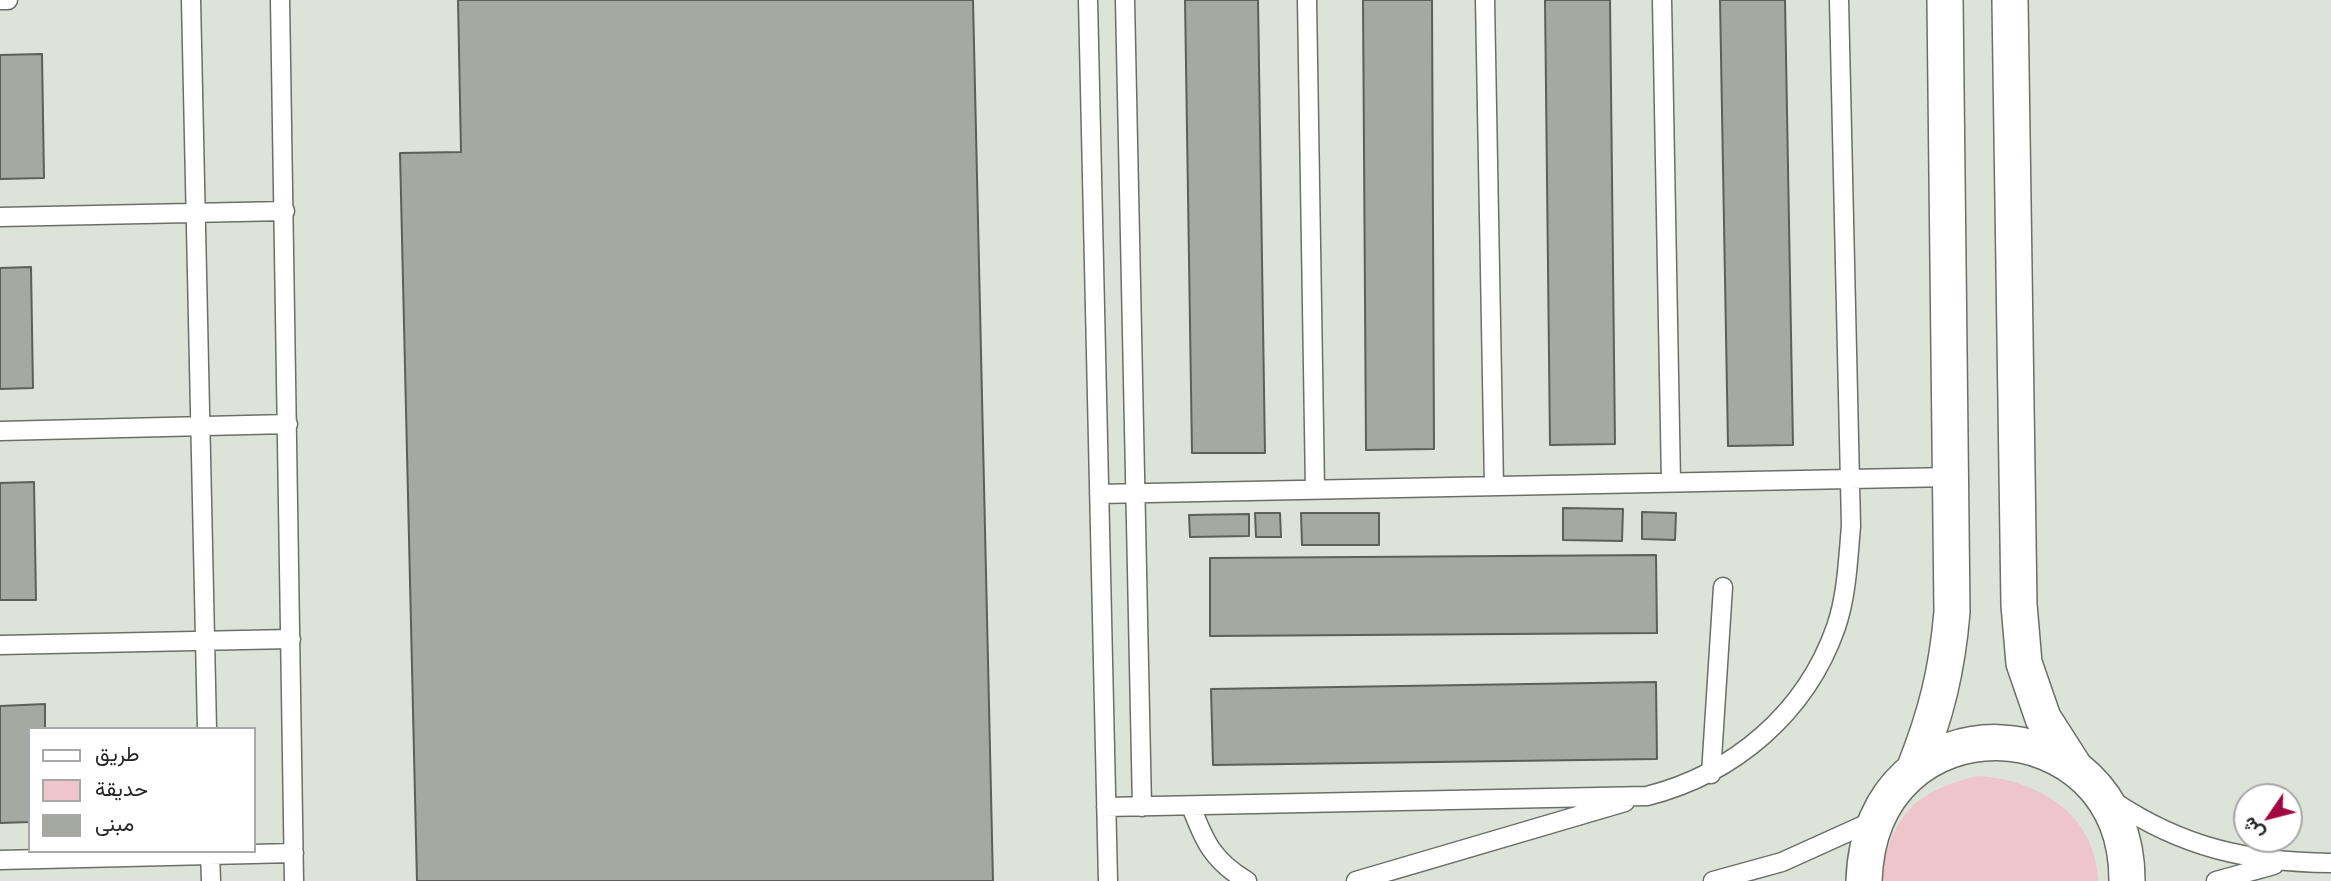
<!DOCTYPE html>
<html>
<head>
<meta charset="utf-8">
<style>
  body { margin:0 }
  #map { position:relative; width:2331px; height:881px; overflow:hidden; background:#dee3da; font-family:Lora,Vazirmatn,serif }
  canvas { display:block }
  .legend { position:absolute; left:28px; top:727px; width:228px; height:126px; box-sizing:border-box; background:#fff; border:2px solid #a7a8a7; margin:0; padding:9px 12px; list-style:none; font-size:21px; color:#242623 }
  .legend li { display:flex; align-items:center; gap:14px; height:35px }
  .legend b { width:35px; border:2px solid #a7a8a7 }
  .north { position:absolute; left:2233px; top:783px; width:70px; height:70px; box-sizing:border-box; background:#fff; border:2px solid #a7a8a7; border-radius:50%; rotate:235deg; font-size:19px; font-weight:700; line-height:28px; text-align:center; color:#242623 }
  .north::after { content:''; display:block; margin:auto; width:24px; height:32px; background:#a20641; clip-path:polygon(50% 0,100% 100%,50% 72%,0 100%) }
</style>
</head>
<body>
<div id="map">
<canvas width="2331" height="881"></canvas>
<ul class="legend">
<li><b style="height:9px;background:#fff"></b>طريق</li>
<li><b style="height:19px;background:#edc5ca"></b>حديقة</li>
<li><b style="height:19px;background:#a5a9a1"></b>مبنى</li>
</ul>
<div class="north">ش</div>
</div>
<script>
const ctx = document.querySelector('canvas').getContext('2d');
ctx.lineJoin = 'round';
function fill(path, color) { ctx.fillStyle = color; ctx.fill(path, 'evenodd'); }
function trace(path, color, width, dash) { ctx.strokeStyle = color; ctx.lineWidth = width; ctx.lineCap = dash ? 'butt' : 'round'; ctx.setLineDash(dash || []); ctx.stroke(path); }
fill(new Path2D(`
  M1978,776C2038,780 2095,813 2098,881H1879C1893,816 1911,792 1978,776Z`), '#edc5ca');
const building = new Path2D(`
  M458,0H973L993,881H417L400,153L461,152Z
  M1185,0H1258L1265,453H1192Z
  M1363,0H1432L1434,449L1366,450Z
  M1545,0H1610L1615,444L1550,445Z
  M1720,0H1785L1793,445L1728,446Z
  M42,54L44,178L0,179V55Z
  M31,267L33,388L0,389V268Z
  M34,482L36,600H0V483Z
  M1563,508L1623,509L1622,541L1563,540Z
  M1642,512L1676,513L1675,540L1642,539Z
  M1255,513H1280L1281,537H1256Z
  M1301,513H1379V545H1302Z
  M1249,514V536L1190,537L1189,515Z
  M1656,555L1657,633L1210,636V558Z
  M1656,682L1657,759L1213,765L1211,689Z
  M45,704V729H30V822L0,823V706Z`);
fill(building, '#a5a9a1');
trace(building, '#5b6058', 2);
const lane = new Path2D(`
  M0,0H8
  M191,0L207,729
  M280,0L294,881
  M1088,0L1108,881
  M1125,0L1142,807
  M1307,0L1315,489
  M1485,0L1494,486
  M1662,0L1671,482
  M0,217L285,211
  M0,431L288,424
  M1099,494L1951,477
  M0,645L291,639
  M1711,774L1723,587
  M2113,801C2183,848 2248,862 2331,863
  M1191,806C1204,841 1213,861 1247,881
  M1106,807L1647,796C1734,774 1806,713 1836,627C1847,595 1848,559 1851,526L1839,0
  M210,851L211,881
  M0,860L294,853
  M1356,881L1625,802
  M1713,881L1782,862L1875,820
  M2216,881L2274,865`);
const street = new Path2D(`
  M2010,0L2019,605L2024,663L2043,718L2075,768
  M1914,770C1936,715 1947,671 1952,612L1945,0
  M1864,881C1870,691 2128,702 2127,881`);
trace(lane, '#6b6f68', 21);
trace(street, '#6b6f68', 38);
trace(lane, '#fff', 18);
trace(street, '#fff', 35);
</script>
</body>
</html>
